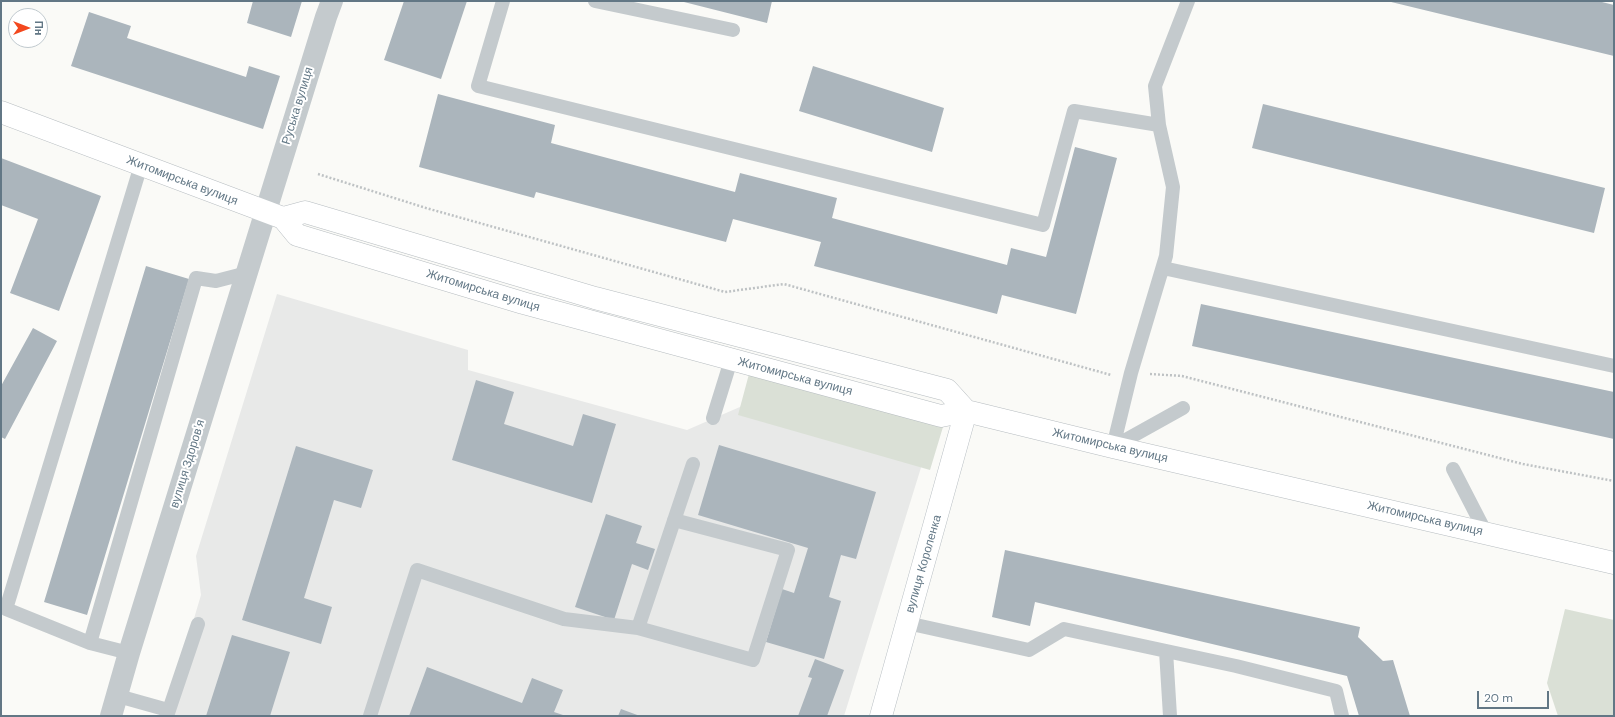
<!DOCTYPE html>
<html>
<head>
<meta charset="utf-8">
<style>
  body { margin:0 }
  #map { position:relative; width:1615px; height:717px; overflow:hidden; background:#fafaf7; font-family:"DM Sans",sans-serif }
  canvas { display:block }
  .frame { position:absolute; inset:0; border:2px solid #627785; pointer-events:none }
  .north { position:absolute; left:8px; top:8px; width:40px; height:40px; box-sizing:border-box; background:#fff; border:1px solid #c0c9ce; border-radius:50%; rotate:90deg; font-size:11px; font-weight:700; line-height:16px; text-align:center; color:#627785 }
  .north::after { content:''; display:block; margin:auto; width:14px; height:18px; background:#f3481e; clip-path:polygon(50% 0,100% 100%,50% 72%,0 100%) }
  .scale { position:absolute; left:1477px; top:691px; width:72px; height:18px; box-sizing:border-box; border:2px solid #627785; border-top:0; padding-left:5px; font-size:12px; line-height:14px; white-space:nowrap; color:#627785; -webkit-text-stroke:3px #fff; paint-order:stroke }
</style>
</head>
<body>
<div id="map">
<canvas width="1615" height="717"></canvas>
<div class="frame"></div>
<div class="north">Пн</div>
<div class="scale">20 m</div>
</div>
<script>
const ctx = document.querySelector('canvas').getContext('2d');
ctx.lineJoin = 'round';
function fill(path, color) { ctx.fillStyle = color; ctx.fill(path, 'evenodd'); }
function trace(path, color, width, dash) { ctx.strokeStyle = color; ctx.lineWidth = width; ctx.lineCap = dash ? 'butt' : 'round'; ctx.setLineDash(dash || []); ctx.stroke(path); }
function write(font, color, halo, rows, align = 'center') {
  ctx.font = font + ' "DM Sans",sans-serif'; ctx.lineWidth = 4; ctx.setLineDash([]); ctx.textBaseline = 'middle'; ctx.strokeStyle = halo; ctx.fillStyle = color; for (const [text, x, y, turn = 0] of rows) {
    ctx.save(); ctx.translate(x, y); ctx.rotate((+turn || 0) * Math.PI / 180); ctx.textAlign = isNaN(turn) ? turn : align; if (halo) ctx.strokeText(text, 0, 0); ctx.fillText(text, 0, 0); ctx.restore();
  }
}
fill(new Path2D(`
  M277,294L468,350V370L687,430L749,403L928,445L844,716H165L201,595L196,556Z`), '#e8e9e8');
fill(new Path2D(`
  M749,374L943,427L930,470L738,415Z
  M1565,609L1614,620V716H1558L1547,683Z`), '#dae0d6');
fill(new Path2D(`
  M253,1H302L291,37L247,23Z
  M404,1H467L441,79L384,60Z
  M680,1H772L767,23Z
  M1387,1H1598L1614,5V56Z
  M89,12L131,26L127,38L246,77L249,66L280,76L263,129L71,66Z
  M813,66L944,108L932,152L799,111Z
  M438,94L555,125L551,143L735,192L740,173L837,198L832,218L1007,265L1011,248L1046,257L1075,147L1117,158L1076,314L1002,295L997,314L814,266L821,242L733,219L726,242L536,192L534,198L419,167Z
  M1263,104L1605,188L1594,233L1252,148Z
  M1,158L101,196L59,311L10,293L38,219L1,205Z
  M146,266L189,279L87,615L44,602Z
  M1201,304L1614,392V439L1192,346Z
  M33,328L57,341L5,439L1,437V386Z
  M476,380L514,392L504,424L573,446L583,414L616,424L592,503L452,460Z
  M719,445L876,492L856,559L841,555L829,597L841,601L824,659L766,642L782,589L794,593L808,548L698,515Z
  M296,446L373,470L361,508L334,500L304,598L332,607L321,644L242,620Z
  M606,514L642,526L636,543L655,549L648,570L632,564L614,620L575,607Z
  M1005,550L1360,627L1358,637L1383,661L1393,660L1410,716H1359L1347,676L1035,602L1030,626L992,617Z
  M232,635L290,652L270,716H206Z
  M815,659L844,670L827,716H798L812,678L808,677Z
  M427,667L522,703L532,678L563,690L554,712L566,716H409Z
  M621,709L640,716H618Z`), '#abb5bc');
const secondary = new Path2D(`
  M881,716L966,411`);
const primary = new Path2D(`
  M1,112L283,218L297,235L523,303L941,416L966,411L1113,447L1614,563
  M283,218L305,212L595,298L947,390L966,411`);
trace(secondary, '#b6bdc2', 23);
trace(primary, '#b7bdc1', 23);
trace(new Path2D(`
  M318,174L426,208L725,292L784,284L1111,375
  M1150,374L1182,376L1523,464L1614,481`), '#bec2c4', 2.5, [2, 2]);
trace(new Path2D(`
  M503,1L478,86L1043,225L1074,111L1159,125
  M595,1L733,30
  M1163,268L1614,366
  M713,418L731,360
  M1113,447L1131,373L1166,256L1173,187L1159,125L1155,86L1188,1
  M1113,447L1183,408
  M1453,469L1486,533
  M674,520L788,550L753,660L638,628L693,464
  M907,623L1029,650L1064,629L1236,666L1336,691L1342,716
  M90,643L196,278L216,281L247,273
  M1166,651L1170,716
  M129,653L90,643L6,609L141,165
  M118,696L168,710
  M167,716L198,624
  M370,716L417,570L564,619L638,628`), '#c4cacd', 14);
trace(new Path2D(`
  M111,716L129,653L326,17L332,1`), '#c4cacd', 22);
trace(secondary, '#fff', 22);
trace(primary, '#fff', 22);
write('12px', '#627785', '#fff', [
  ["Руська вулиця",298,106,-73],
  ["Житомирська вулиця",182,181,21],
  ["Житомирська вулиця",483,291,17],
  ["Житомирська вулиця",795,377,15],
  ["Житомирська вулиця",1110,446,13],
  ["вулиця Здоровʼя",188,464,-73],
  ["Житомирська вулиця",1425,519,13],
  ["вулиця Короленка",924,564,-74]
]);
</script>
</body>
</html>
